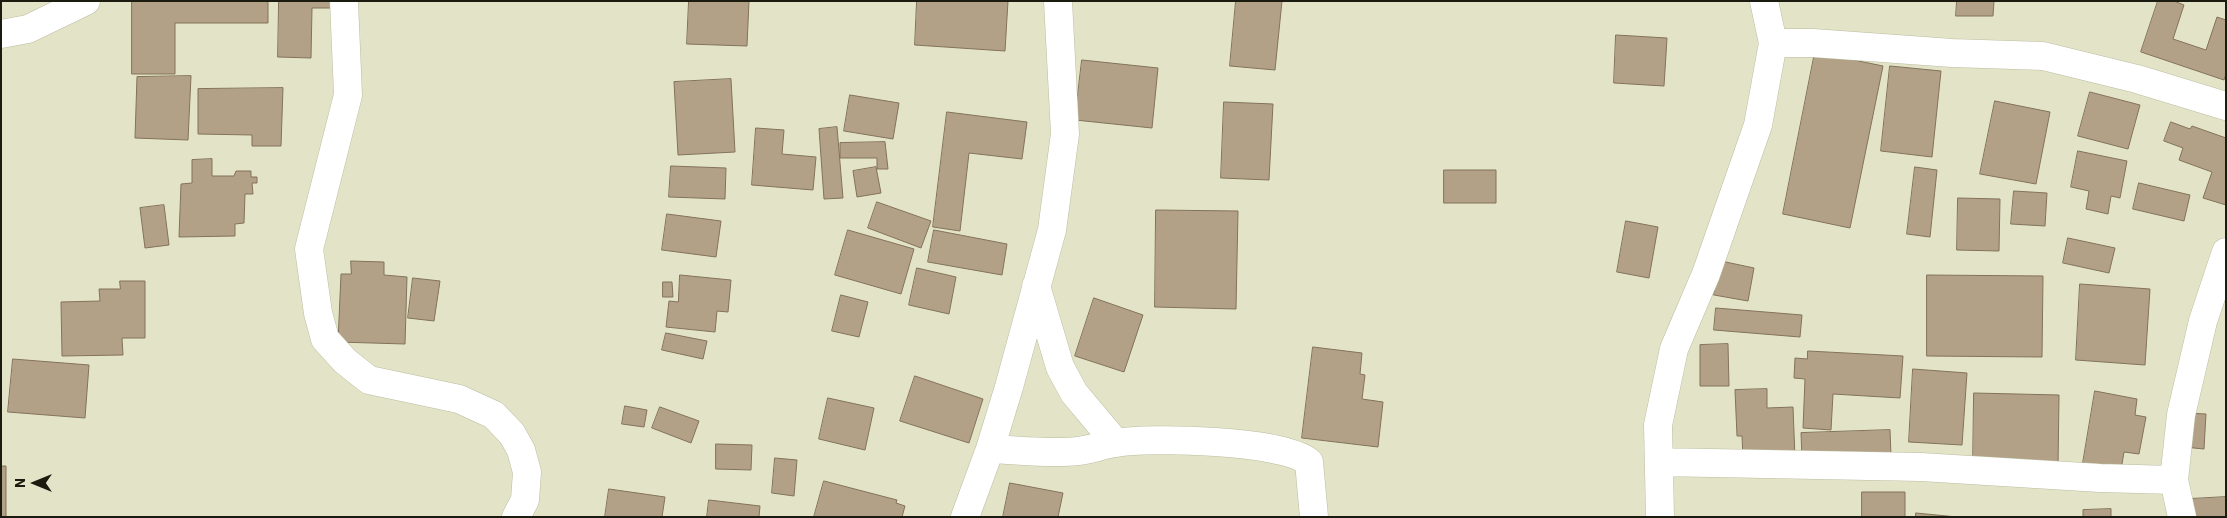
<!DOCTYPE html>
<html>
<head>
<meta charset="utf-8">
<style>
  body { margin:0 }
  #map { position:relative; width:2227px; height:518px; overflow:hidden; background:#e3e4c7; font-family:"IBM Plex Sans",sans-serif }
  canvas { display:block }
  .frame { position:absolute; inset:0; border:2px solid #1b1b10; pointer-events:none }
  .north { position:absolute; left:10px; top:458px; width:50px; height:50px; -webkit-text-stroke:4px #e3e4c7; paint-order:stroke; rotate:270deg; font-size:14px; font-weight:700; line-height:20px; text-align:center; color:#1b1b10 }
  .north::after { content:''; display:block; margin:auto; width:18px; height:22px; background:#1b1b10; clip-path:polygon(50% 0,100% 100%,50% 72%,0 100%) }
</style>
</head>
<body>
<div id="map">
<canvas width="2227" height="518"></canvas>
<div class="frame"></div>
<div class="north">N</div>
</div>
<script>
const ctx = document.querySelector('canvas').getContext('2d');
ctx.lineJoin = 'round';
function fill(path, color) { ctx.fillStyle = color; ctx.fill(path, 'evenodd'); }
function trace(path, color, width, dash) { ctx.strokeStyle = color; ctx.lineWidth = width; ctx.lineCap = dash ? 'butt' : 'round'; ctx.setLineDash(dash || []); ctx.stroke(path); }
const building = new Path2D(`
  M132,1H268V23H175V74H132Z
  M279,1H332V8H312L311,58L278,57Z
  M689,1H749L747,46L687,44Z
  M917,1H1008L1005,51L915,45Z
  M1236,1H1282L1275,70L1230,66Z
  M1957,1H1994L1993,16H1956Z
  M2158,1H2174L2184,5L2173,39L2206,50L2217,17L2226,20V74L2224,80L2141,52Z
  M1616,35L1667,38L1664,86L1614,83Z
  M1815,52L1883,66L1850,228L1783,214Z
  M1082,60L1158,68L1152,128L1075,120Z
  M1890,66L1941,71L1932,157L1881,151Z
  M191,76L188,140L135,138L137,77Z
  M731,79L735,152L678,155L674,82Z
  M283,88L281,146H252V135L198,134V89Z
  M2090,92L2140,105L2128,149L2078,136Z
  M850,95L899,103L893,139L844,131Z
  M1995,101L2050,112L2036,184L1980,174Z
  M1224,102L1273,104L1269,180L1221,178Z
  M947,112L1027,122L1022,159L969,153L960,231L933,227Z
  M2171,122L2190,129L2192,126L2226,138V205L2203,198L2212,172L2179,160L2183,148L2164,141Z
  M837,127L843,198L824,199L819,129Z
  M756,128L784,130L782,154L816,157L813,190L752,185Z
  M885,142L888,169H877V158H840V143Z
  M2078,151L2127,161L2120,198L2111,196L2108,214L2086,209L2089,191L2071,187Z
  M212,159V176H234L236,171H251V177H257V183H252L253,194H245L244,223L235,224V236L179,237L181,184L192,183V160Z
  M671,166L726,168L725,199L669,197Z
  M876,167L881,193L857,197L853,171Z
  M1915,167L1937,170L1930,237L1907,234Z
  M1444,170H1496V203H1444Z
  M2139,183L2190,195L2184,221L2133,209Z
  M2014,191L2047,193L2045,226L2011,224Z
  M1958,198L2000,199L1999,251L1957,250Z
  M877,202L931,221L921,248L868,228Z
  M164,205L169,245L145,248L140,208Z
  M1156,210L1238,211L1236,309L1155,307Z
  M667,214L721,221L716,257L662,250Z
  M1626,221L1658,227L1649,278L1617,272Z
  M848,230L914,249L901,294L835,275Z
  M934,230L1007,244L1002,275L928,262Z
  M2068,238L2115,248L2109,273L2063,263Z
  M351,261L384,262V275L407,277L405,344L338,342L341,274H351Z
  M1721,261L1754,268L1748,301L1714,295Z
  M917,268L956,277L949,314L909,305Z
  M680,275L731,280L728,312L717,311L715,332L666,327L669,301L678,302Z
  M1927,275L2043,276L2042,357L1927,356Z
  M413,278L440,281L434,321L408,318Z
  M120,281H145V338H122L123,355L62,356L61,302L100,301L99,289H120Z
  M663,282H672L673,297H663Z
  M2080,284L2150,289L2145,365L2076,360Z
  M841,295L868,302L859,337L832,331Z
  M1094,298L1143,315L1124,372L1075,356Z
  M1716,308L1802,315L1800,337L1714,330Z
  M666,333L707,341L703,359L662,350Z
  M1728,344L1729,386H1700V345Z
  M1313,347L1362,353L1360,374L1365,375L1362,399L1383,402L1378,447L1302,438Z
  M1808,351L1903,356L1900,398L1833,394L1831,430L1803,428L1805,379L1794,378L1795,358L1807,359Z
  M13,359L89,365L85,418L8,412Z
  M1913,369L1967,373L1962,445L1909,442Z
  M915,376L983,399L969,443L900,421Z
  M1767,389V408L1793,407L1795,458L1743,459L1742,436H1737L1735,390Z
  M2095,391L2137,399L2135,415L2146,417L2139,454L2124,452L2121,470L2083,463Z
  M1974,393L2059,395L2058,468L1973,466Z
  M828,398L874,408L865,450L819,439Z
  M625,406L647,410L644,427L622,424Z
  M660,407L699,421L691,443L652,428Z
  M2186,413L2206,414L2204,449L2184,447Z
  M1890,430L1891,456L1802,459L1801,433Z
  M716,444L752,445L751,470L716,469Z
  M775,458L797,460L794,496L772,493Z
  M1,466H6V517H1Z
  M824,481L897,500L896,503L905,506L902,517H814Z
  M1010,483L1063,493L1058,517H1003Z
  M609,489L665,497L662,517H605Z
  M1862,492H1905V517H1862Z
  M2226,497V517H2191L2190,499Z
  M709,500L760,506L759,517H707Z
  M2111,509V517H2083V510Z
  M1916,513L1957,517H1916Z`);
fill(building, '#b3a187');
trace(building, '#82725b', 1);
const street = new Path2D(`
  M344,1L348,95L309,249L318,313L325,339L345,361L369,380L459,399L494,415L512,434L521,450L527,472L525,500L516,517
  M1,34L28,29L86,1
  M1773,43H1813L1952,53L2043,56L2137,79L2226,106
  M1036,286L1060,367L1074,393L1116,443
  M990,449C1019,450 1049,454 1078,451C1090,450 1102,445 1115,443C1151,437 1283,440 1309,462L1314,517
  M1659,462L1921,467L2100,478L2174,480
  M965,517L990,449L1009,387L1052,230L1065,134L1058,1
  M1660,517L1658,425L1674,349L1706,274L1758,125L1773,43L1764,1
  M2182,517L2174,480L2181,415L2203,321L2226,252`);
trace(street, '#bbbc9f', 29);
trace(street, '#fff', 28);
</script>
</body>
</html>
